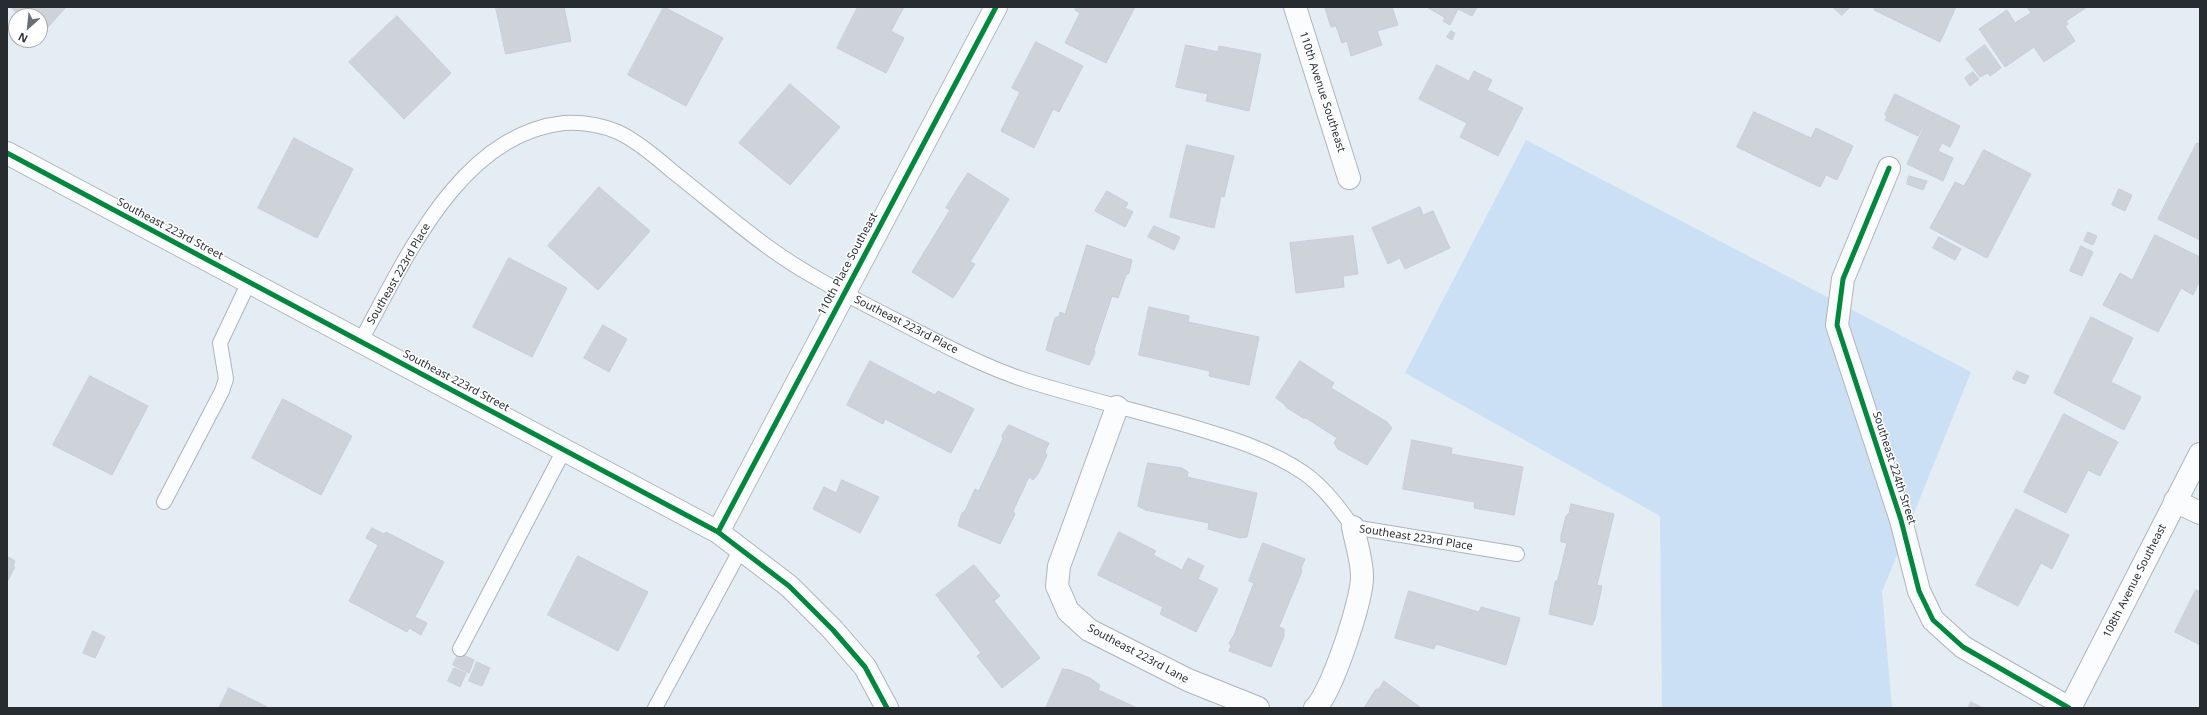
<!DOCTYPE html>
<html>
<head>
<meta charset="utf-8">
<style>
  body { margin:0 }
  #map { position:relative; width:2207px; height:715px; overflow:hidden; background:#e4ecf4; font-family:"Noto Sans",sans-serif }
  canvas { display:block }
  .frame { position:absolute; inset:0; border:8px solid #272c31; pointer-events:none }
  .north { position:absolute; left:8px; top:8px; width:40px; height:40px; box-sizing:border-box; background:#fff; border:1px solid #a9abad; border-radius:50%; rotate:207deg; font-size:11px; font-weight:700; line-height:16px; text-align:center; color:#272c31 }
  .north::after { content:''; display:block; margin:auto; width:14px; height:18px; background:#696f75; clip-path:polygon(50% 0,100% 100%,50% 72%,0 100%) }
</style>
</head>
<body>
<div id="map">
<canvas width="2207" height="715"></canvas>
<div class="frame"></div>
<div class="north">N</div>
</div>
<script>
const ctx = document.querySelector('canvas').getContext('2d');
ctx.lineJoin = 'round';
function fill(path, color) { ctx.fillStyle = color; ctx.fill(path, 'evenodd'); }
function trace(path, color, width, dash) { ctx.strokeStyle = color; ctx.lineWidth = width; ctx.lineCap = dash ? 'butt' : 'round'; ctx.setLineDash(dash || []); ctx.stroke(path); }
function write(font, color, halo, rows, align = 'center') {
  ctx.font = font + ' "Noto Sans",sans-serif'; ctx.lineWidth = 3; ctx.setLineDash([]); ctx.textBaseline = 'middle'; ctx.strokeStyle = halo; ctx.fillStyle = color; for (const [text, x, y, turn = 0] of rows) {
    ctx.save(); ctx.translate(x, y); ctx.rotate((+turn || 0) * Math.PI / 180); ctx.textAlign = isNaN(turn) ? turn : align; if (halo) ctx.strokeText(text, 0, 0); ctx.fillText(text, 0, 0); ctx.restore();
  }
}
fill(new Path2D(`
  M1526,140L1971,372L1882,592L1892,708H1662L1660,516L1405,373Z`), '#cce0f5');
const building = new Path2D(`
  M11,7H66L41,35L40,16H20Z
  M496,7H564L571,41L506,54Z
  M664,7L723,38L686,106L628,75Z
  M858,7H904L891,31L904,38L886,73L837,48Z
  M1077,7H1135L1106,63L1065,43L1080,13L1075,10Z
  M1328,7H1392L1398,25L1377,31L1382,45L1351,56L1347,41L1342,43L1336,26L1331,27L1325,8Z
  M1427,7H1477L1472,16L1458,9L1450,25L1443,21L1445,18Z
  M1833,7H1850L1842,15Z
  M1876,7H1956L1940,42L1874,10Z
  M2027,7H2087L2066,21L2068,24L2065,26L2075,41L2044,62L2034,47L2005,67L1979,29L2007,10L2015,23L2031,13Z
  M397,16L451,73L404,119L349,62Z
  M1451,31L1455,33L1452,40L1447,37Z
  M1036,42L1083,66L1059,112L1053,109L1034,148L1001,131L1020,92L1012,88Z
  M1186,45L1218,52L1219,46L1261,54L1249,111L1206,101L1208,94L1176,87Z
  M1985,45L2001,68L1990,76L1988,73L1980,77L1966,59Z
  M1437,65L1469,81L1474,71L1492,80L1487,90L1523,108L1498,156L1460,137L1467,123L1419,99Z
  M1973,72L1979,79L1970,86L1965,78Z
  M790,84L840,127L790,185L739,143Z
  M1895,94L1960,126L1950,147L1942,143L1938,151L1953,158L1943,181L1907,164L1924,127L1923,126L1918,136L1885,120L1887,117L1885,115Z
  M1754,112L1811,138L1816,128L1853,146L1837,180L1826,175L1820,187L1737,147Z
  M294,138L353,169L317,238L258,208Z
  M2197,143L2200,144V240L2158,219Z
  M1187,145L1234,156L1224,197L1221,196L1214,228L1170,217Z
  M1984,150L2031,174L1987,258L1930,228L1955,182L1964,186Z
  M968,173L1009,199L970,262L975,264L953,298L912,272L950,210L946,208Z
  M1909,176L1927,181L1923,190L1907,184Z
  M599,187L650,231L598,290L548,246Z
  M2119,189L2132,195L2125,211L2112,205Z
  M1107,191L1128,203L1125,208L1133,212L1125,227L1095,211Z
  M1420,207L1423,215L1433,211L1450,248L1405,269L1400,258L1388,264L1372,228Z
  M1154,226L1180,237L1174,250L1148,237Z
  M2088,232L2097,236L2093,245L2084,241Z
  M2155,235L2200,257V280L2193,295L2181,288L2158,332L2103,305L2120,273L2132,280Z
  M1353,236L1358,274L1343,276L1344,287L1296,293L1290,243Z
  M1939,237L1961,249L1955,260L1933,248Z
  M1087,245L1132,260L1129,273L1126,275L1118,298L1112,296L1094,350L1095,353L1089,365L1046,350L1055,318L1059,316L1060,312L1065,314Z
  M2081,246L2093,252L2082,276L2070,271Z
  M509,258L567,288L532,357L473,327Z
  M1149,307L1189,316L1188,322L1259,337L1249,385L1209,376L1210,371L1139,355Z
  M2091,317L2133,338L2111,382L2141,397L2124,430L2054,393Z
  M603,325L627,339L609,372L584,358Z
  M870,361L935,395L938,391L974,409L951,453L885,419L883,424L847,405Z
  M1300,361L1334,383L1331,388L1387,422L1392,428L1367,465L1338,449L1334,443L1337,438L1306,418H1303L1286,407L1284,404L1276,398Z
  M2017,371L2029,376L2025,384L2013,379Z
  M90,376L148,406L112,475L53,445Z
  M283,399L352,436L321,495L252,458Z
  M2064,414L2118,442L2100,476L2088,470L2066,513L2024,492Z
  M1009,425L1049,443L1045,452L1047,455L1038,474L1033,480L1029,477L1013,511L1015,514L1000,544L958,526L962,513L965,511L975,489L979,491L1003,439L1002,436Z
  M1412,440L1452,448L1451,454L1523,467L1514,515L1474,508L1475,502L1403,489Z
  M1148,463L1182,468L1188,472L1187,477L1257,493L1247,537L1240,538L1208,529L1209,523L1145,510L1138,506Z
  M842,480L879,497L860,533L813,509L824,487L836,493Z
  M1571,504L1614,514L1597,585L1602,586L1595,619L1592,625L1549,614L1555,582L1558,579L1567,543L1561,542V535L1566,516L1569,513Z
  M2016,509L2069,535L2052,569L2041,563L2018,606L1976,585Z
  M372,528L384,534L386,532L444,562L415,617L427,623L421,635L409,628L407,632L349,601L378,545L366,538Z
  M1119,532L1156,551L1153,555L1182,570L1188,558L1204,566L1198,579L1218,589L1196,632L1160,614L1163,607L1098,575Z
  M1263,543L1305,559L1301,568L1302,571L1279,627L1284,629V636L1271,667L1229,651L1231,646L1229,643L1234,635L1254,583L1249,581Z
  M7,556L15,561L13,566L15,567L7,582Z
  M578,556L648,592L618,651L548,615Z
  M974,565L1000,596L994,601L1040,658L1002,688L977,656L981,653L936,595Z
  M2196,590L2200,592V645L2175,632Z
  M1409,591L1479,612L1481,607L1520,618L1506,665L1436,644L1434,649L1395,638Z
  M93,631L105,637L95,658L83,653Z
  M459,653L474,660L469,673L453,665Z
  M477,662L490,668L482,686L469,681Z
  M454,668L466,673L460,687L448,681Z
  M1063,669L1070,670L1090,678L1100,685L1098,690L1137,708H1144H1046Z
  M1384,681L1421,708H1364L1376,689H1379Z
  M229,688L269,708H219Z
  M1971,702L1983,708H1968Z`);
fill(building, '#cdd3d9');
trace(building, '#c7cdd4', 1);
const lane = new Path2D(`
  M360,342C405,261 459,134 564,123C582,122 601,125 618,132C637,141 656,157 672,171C704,196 735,223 768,247C802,272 841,292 878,311C927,336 976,364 1028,381C1080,397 1133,410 1186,425C1227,437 1269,449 1304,473C1325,488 1339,508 1353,527L1517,554
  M164,502L222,391L226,379L220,343L249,282
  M460,649L564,450
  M655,708L741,549`);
const street = new Path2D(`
  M1295,7L1349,178
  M7,153L718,532L789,586L833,630L865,667L887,708
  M1889,168L1843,279L1837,325L1901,520L1919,591L1933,620L1963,647L2069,708
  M1117,407L1059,566L1057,586L1068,611L1089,630L1188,680L1258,708
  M2175,501L2200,513
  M718,532L996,7
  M1315,708C1331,695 1363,598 1362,576C1362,560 1356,543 1353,527
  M2070,708L2200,454`);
trace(lane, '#afb4bb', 16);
trace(street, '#afb4bb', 24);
trace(lane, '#fbfcfd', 14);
trace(street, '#fbfcfd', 22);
trace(new Path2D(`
  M7,153L718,532L789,586L833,630L865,667L887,708
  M1889,168L1843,279L1837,325L1901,520L1919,591L1933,620L1963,647L2069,708
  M718,532L996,7`), '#00873e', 5);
write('11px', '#272c31', '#fff', [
  ["110th Avenue Southeast",1322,92,72],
  ["Southeast 223rd Street",170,229,28],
  ["110th Place Southeast",848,264,-62],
  ["Southeast 223rd Place",399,274,-60],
  ["Southeast 223rd Place",906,325,27],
  ["Southeast 223rd Street",456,381,28],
  ["Southeast 224th Street",1894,468,72],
  ["Southeast 223rd Place",1416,538,9],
  ["108th Avenue Southeast",2135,581,-63],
  ["Southeast 223rd Lane",1138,654,28]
]);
</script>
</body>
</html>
